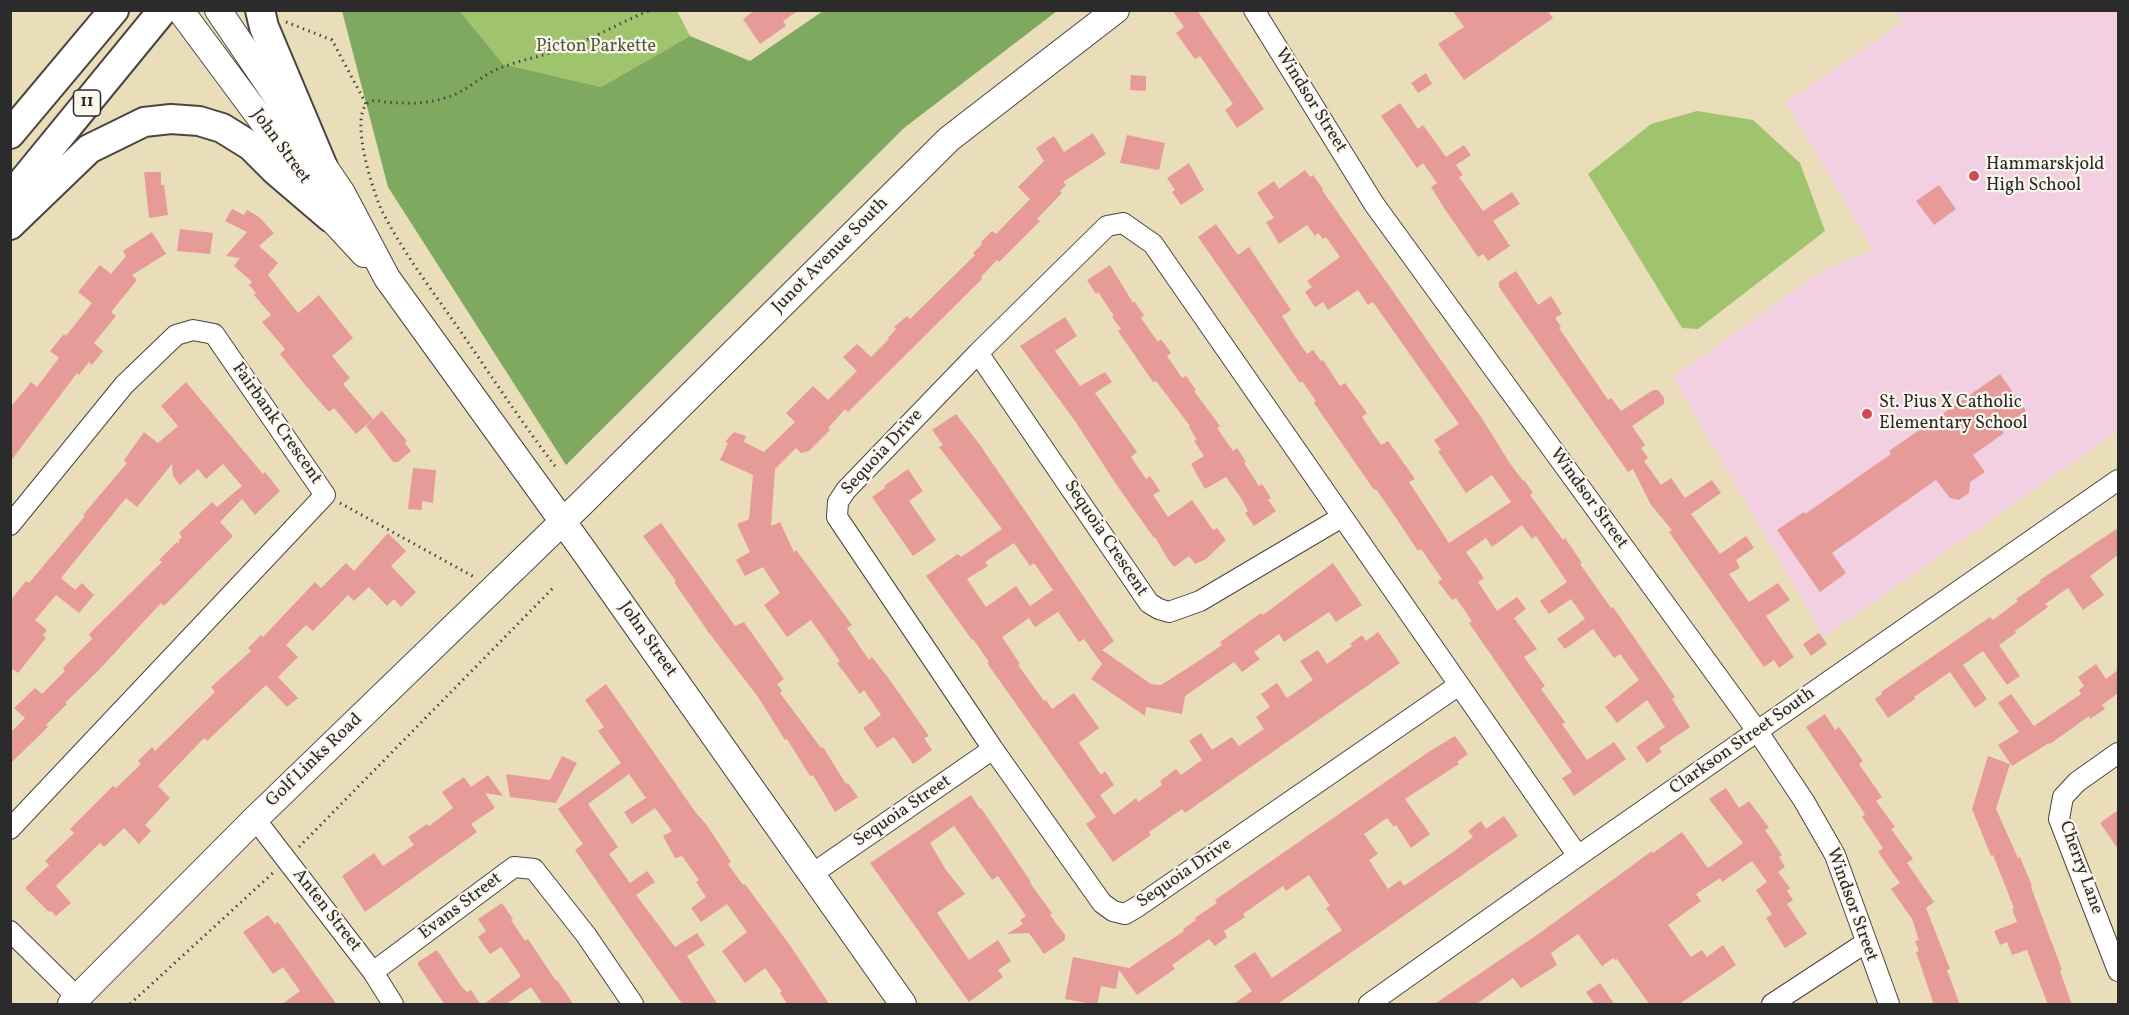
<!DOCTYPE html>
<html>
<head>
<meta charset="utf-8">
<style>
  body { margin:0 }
  #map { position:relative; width:2129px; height:1015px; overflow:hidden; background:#eaddba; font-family:Vollkorn,serif }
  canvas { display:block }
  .frame { position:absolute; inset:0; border:12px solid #2b2b2b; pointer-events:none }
</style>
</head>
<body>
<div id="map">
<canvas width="2129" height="1015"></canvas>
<div class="frame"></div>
</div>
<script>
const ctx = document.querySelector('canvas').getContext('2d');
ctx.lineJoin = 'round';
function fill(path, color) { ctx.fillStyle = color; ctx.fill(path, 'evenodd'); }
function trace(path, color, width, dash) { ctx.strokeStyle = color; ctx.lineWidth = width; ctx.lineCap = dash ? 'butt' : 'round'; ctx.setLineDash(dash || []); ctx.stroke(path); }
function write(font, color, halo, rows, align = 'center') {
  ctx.font = font + ' Vollkorn,serif'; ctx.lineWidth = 4.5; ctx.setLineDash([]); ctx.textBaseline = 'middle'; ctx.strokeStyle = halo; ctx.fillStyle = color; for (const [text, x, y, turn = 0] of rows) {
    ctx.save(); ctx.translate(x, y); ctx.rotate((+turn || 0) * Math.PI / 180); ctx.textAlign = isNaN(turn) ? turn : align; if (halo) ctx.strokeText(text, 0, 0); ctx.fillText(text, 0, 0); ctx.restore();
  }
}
fill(new Path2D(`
  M1896,11H2118V431L1824,637L1673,377L1823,270L1873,250L1786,102L1903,22Z`), '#f2cfe1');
fill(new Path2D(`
  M460,11H677L690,36L601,87L503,64Z
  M1697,111L1753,120L1800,163L1825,231L1698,329L1682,328L1588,174L1651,124Z`), '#a0c36d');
fill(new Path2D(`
  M342,11H460L503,64L601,87L690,36L750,61L823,11H1057L904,128L566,465L388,187Z`), '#80a960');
fill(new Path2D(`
  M755,10H799L783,21L786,26L760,44L743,19Z
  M1172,10H1197L1264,109L1237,128L1225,110L1233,104L1200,56L1195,59L1176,33L1184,27Z
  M1452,10H1547L1553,18L1464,80L1438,44L1464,27Z
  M1426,73L1432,84L1418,93L1411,83Z
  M1131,75L1146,76V91L1130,90Z
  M1400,103L1418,129L1423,125L1446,157L1464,145L1471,155L1456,165L1463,175L1459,177L1483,211L1512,192L1520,204L1493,221L1510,246L1488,261L1483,254L1478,257L1444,208L1431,187L1437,183L1423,163L1417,168L1381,116Z
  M1093,133L1106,154L1063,182L1066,185L1060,191L1062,193L1037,219L1040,221L999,262L997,260L981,277L982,279L848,412L845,409L828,428L830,430L809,451L801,453L796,448L775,469L771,526L780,522L794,552L796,550L852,625L847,628L869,660L872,657L889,679L929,736L924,738L932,750L913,764L894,737L877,748L863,728L881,715L864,690L860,694L837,663L840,661L811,620L787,637L764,605L780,593L763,567L745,576L736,560L750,552L737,524L749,519L753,475L720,460L728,443L725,442L734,432L746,436L744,442L764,452L795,422L786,413L813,386L828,400L857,371L843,357L857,344L871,357L889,339L888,338L896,329L894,327L907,316L910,319L975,255L973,253L982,244L981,242L992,231L996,234L1030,199L1018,187L1044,161L1036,148L1054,136L1064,152Z
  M1127,135L1165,143L1159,170L1120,163Z
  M1189,163L1204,190L1181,205L1172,192L1175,190L1167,178Z
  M1305,170L1310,177L1313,175L1323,189L1322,190L1483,420L1509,462L1523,481L1524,480L1533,493L1530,495L1563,540L1565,538L1582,563L1580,564L1611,608L1613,607L1675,697L1672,699L1690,727L1659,748L1662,752L1647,763L1636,747L1665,727L1647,700L1617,723L1605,707L1639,680L1620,654L1614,658L1593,629L1565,649L1557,639L1585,619L1571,599L1549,614L1540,601L1567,582L1536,536L1532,539L1522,525L1492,547L1486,538L1466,552L1484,578L1478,582L1497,611L1517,597L1526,609L1514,618L1537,649L1524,657L1545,686L1541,689L1565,722L1562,724L1587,760L1614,742L1626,759L1574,796L1562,778L1572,772L1469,623L1472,621L1456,598L1452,600L1438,582L1442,579L1421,549L1418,551L1396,518L1376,489L1374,490L1314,403L1316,401L1302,381L1300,383L1198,237L1216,224L1238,255L1249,247L1291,310L1282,316L1294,335L1307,354L1313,350L1321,361L1323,360L1340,386L1345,383L1367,413L1362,417L1381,445L1388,441L1415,479L1409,482L1449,543L1511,502L1492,475L1466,493L1438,451L1441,450L1434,440L1459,424L1373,302L1368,305L1358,290L1328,310L1323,302L1315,307L1305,292L1312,287L1307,281L1340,257L1326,237L1323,239L1318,233L1315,236L1307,225L1279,244L1266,222L1274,218L1257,193L1274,181L1279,189Z
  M144,172H161V185H164L168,215L149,218Z
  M1939,185L1956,209L1934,225L1916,201Z
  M232,209L244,215L247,210L259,217L274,233L259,246L278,263L268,275L298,313L319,295L353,338L332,356L350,378L343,384L373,419L356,434L334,408L329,412L306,386L280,354L285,349L262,322L271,315L254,295L256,293L249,285L252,282L234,266L240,258L226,256L247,232L225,221Z
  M180,229L213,233L210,254L177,251Z
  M152,232L166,254L132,275L137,280L111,312L116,316L94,343L103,351L92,365L89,362L79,375L77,373L10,462V408L31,382L37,387L59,358L50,351L64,334L66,336L92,303L78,292L100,265L111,274L126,256L123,251Z
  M1110,265L1133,303L1134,301L1144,315L1141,318L1158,342L1161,339L1171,353L1167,356L1182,378L1186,376L1196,390L1194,391L1220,426L1217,428L1233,451L1237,448L1246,462L1244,463L1259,486L1262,484L1271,498L1268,500L1276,511L1254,526L1245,513L1248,511L1241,498L1226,477L1205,489L1191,464L1204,456L1194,441L1197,440L1189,427L1190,426L1156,381L1153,382L1118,331L1121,329L1112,317L1114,316L1098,292L1096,294L1087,280Z
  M1516,271L1538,305L1551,296L1562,314L1555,318L1561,327L1559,328L1608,400L1611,398L1621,411L1653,390H1658L1664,398V404L1632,426L1645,445L1641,448L1648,458L1644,461L1661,485L1671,478L1685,498L1712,480L1721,493L1691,514L1720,554L1746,536L1754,548L1736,560L1740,568L1729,574L1749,602L1778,583L1790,600L1766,616L1794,657L1779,668L1774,660L1764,667L1669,532L1672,530L1651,505L1633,469L1628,472L1499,287V282Z
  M1065,317L1077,336L1055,351L1080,386L1105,372L1112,382L1095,393L1137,452L1131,457L1146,479L1150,476L1160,491L1153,495L1168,517L1192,500L1213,530L1217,528L1226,540L1206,559L1195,564L1189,556L1174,567L1167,558L1155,537L1154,538L1116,484L1075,421L1020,346Z
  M2000,374L2026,411L2001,429L2004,433L1973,455L1985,472L1970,482L1969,493L1959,500L1950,498L1936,480L1832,553L1846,573L1820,592L1777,530L1804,512L1805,514L1891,454L1889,451Z
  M186,382L263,474L265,472L280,491L255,515L242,499L220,522L233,536L164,606L161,603L97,672L65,703L67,704L46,725L48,727L10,764V733L25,718L14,708L35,688L42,694L65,671L63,668L92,639L89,634L162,562L159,560L177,542L179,544V540L182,537L179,533L212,502L217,507L242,486L223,464L206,479L198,469L180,485L173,476L172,464L137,507L126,498L61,578L75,590L82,583L94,595L79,613L56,595L35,620L47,630L43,635L46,638L18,673L10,667V601L26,581L29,583L85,516L83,515L127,463L124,460L144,432L158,443L178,426L161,406Z
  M382,411L407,441L405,443L411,451L398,462H393L366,426Z
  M956,414L980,445L1114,641L1102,650L1151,684L1161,685L1197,662L1222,645L1220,642L1261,613L1263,615L1333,563L1362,605L1336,622L1329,612L1284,642L1279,634L1254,652L1260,659L1242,672L1234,662L1185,696L1182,714L1146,707L1145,716L1091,679L1102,664L1084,639L1079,642L1058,612L1035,627L1029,618L1002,637L1020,664L1018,665L1044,701L1046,700L1052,709L1074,693L1099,728L1079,743L1101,775L1105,771L1114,785L1100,795L1114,815L1136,798L1138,802L1162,785L1160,781L1176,769L1181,775L1202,760L1189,741L1201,733L1212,750L1232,737L1239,746L1264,729L1256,717L1270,707L1261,694L1277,683L1287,698L1313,680L1300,661L1318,650L1327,664L1352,646L1350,644L1362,635L1366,641L1378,632L1400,663L1185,813L1182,809L1149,832L1151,835L1113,862L1086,824L1096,817L987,663L989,662L973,639L972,640L926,576L958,554L961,557L1002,529L939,447L943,445L932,430ZM1014,543L1030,566L1034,563L1053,590L1030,606L1016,586L986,607L967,579L988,566L985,562Z
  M413,468L436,470L433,503L422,501V510L408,509Z
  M908,469L923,491L909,501L936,540L913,556L872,497L885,488L884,486Z
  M661,523L735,626L744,622L784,679L777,684L782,691L780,693L821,748L823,747L846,784L848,783L858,797L835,812L813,775L810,776L787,739L785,740L758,697L709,633L674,582L676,581L643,536Z
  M2118,528V555L2090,576L2104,595L2083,610L2068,588L2045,604L2048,607L2015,631L2016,633L1999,645L2020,676L2007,685L1983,651L1963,665L1987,699L1975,708L1950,672L1914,697L1915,699L1888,718L1875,699L1882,694L1881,692L1990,617L1993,620L2018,601L2016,599L2041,582L2040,580Z
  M388,533L406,551L391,566L416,592L401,607L394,599L387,606L369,587L354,601L348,595L313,631L306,625L286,645L298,657L278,677L298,698L287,707L266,685L207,741L204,738L158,786L170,798L145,825L151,831L139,844L124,828L104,847L100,843L56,886L71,903L56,916L51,911L49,912L25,888L49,865L45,861L74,833L70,829L113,786L116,788L141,764L138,761L152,747L155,751L215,692L211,687L251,651L248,648L261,635L263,637L315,582L321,588L346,563L354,571Z
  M1819,633L1827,644L1811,656L1803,644Z
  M2096,664L2106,679L2118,670V693L2102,705L2105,709L2090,719L2089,716L2050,744L2049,743L2012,766L1998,745L2019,732L1998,703L2011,694L2034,726L2081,694L2079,690L2084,686L2078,677Z
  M606,684L696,813L706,824L731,862L728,864L743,885L745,884L789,944L830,1005H788L780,993L782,992L765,968L745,983L722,951L747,932L727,904L701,922L691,908L706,897L696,882L699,880L682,856L675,858L663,836L672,831L655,808L632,824L624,812L646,798L629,774L588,804L618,847L609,854L630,883L647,871L655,882L636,895L675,947L697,933L705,945L687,956L718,1005H683L640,944L575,850L583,844L558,809L621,763L598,731L604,727L585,700Z
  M1825,714L1835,730L1839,727L1863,761L1859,764L1882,797L1876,801L1895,827L1891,829L1913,859L1907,863L1934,902L1926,908L1950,969L1947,970L1960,1005H1934L1916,952L1919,951L1915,941L1919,940L1912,919L1891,889L1900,883L1878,852L1883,848L1862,817L1865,814L1806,727Z
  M1455,736L1468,754L1457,762L1459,764L1405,799L1430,834L1411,848L1396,825L1394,827L1387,818L1364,834L1378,854L1369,860L1388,889L1400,880L1404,886L1450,854L1473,837L1468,831L1481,821L1486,829L1504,816L1518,836L1276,1005H1232L1252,991L1234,966L1255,952L1272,978L1342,930L1326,908L1330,906L1309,875L1286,891L1283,886L1243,914L1245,917L1224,931L1227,937L1215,946L1209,939L1172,965L1175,969L1137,995L1119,970L1116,989L1101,986L1097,1005L1065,999L1073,957L1129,968L1184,931L1183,929L1196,920L1195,918L1217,903L1215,900L1430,751Z
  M562,756L577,763L556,803L510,797L506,774L550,780Z
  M1988,756L2010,764L1996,809L2018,858L2020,857L2032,886L2031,887L2062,970L2060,971L2072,1005H2048L2027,950L2012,955L2007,942L2000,945L1994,931L2017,922L2012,909L2014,908L1993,855L1991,856L1972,809Z
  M488,775L503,796L485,793L495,808L471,824L477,832L365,912L342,876L374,853L383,866L414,845L408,837L427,824L429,826L453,808L442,792L464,777L471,787Z
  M1726,788L1739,808L1749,801L1769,828L1765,830L1782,855L1779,857L1785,867L1778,872L1790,888L1787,891L1793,900L1787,904L1807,934L1785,948L1766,918L1772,914L1756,890L1767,882L1752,861L1722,882L1720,878L1696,894L1701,901L1668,925L1691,957L1702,950L1707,957L1723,945L1736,965L1678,1005H1650L1617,959L1615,960L1613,958L1602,966L1578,934L1551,953L1557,965L1521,988L1513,978L1475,1005H1433L1537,935L1652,851L1653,853L1682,832L1708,868L1728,854L1743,843L1709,799Z
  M971,795L980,809L981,808L1031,882L1030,883L1052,913L1050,915L1065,935V940L1044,954L1029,933L1007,934L1023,924L1020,920L1026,916L998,876L992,880L954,826L930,843L946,870L965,894L937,913L969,960L998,940L1011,961L998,970L1003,977L969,1002L870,863Z
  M2118,810V849L2100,823Z
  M502,903L513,919L511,920L525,941L528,939L556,981L557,980L574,1005H543L531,987L505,1005H483L521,976L501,947L490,954L478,937L486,931L478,919Z
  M268,915L275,924L278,922L337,1005H281L300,991L283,967L273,974L243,932Z
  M437,950L461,986L467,992L471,990L481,1005H445L418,965V962Z
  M1600,983L1615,1005H1595L1586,992Z`), '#e79b99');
const minor = new Path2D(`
  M1254,10L1374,204L1758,732L1804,801L1835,855L1889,1004
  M978,353L1149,603L1159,609L1169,612L1200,601L1342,517
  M10,525L124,385L176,335L193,330L214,334L325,495L10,829
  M1459,685L1137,907L1125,914L1113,911L1102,903L993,749L837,517L838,502L846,490L978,353L1107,226L1123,223L1153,244L1578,856
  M2118,753L2077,782L2063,797L2059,819L2118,971
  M255,819L373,972L393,1004
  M812,874L993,749
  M10,931L78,998
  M373,972L514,867L534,869L586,935L633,1004
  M1369,1004L1578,856L2118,480
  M1772,1004L1865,943`);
const major = new Path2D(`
  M180,10L295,165L326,213L364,254
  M218,10L342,193L387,278L584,551L903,1004
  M71,1004L255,819L583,502L949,139L1116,10`);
const highway = new Path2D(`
  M260,10L264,27L323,167
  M10,134L114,10
  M10,197L163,10
  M10,225L89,149L144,122L171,119L199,121L222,128L251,146L275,170L330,217`);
trace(minor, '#484640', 22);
trace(major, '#484640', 28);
trace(highway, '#484640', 32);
trace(new Path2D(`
  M286,22L332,40L366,104
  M555,466C522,423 492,377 461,332C434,293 404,254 382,211C373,192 349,117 368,103C373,99 379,101 385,102C406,104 428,104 448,97C465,92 479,78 495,70C521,59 550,55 577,44C602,34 625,20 651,10
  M340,503L476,578
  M299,847L554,587
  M130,1004L275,871`), '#484640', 3, [1.5, 4.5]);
trace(minor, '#fff', 20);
trace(major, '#fff', 26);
trace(highway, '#fff', 28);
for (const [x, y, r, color] of [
  [1974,176,6,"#d1495b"],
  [1867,414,6,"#d1495b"]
]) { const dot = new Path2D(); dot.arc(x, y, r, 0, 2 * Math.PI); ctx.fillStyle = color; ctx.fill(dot); trace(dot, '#fbf7ec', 2); }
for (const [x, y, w] of [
  [87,103,27]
]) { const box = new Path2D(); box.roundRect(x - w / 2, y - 13, w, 26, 4.5); ctx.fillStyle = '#fbf7ec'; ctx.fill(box); trace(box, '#2b2b2b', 1.5); }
write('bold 16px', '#2b2b2b', null, [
  ["11",87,103]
]);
write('18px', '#4e593f', '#fbf7ec', [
  ["Picton Parkette",596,48]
]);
write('18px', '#2b2b2b', '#fbf7ec', [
  ["Windsor Street",1310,101,58],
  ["John Street",280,147,54],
  ["Junot Avenue South",831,256,-45],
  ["Fairbank Crescent",276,424,55],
  ["Sequoia Drive",883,453,-47],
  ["Windsor Street",1588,499,54],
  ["Sequoia Crescent",1105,539,56],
  ["John Street",647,640,55],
  ["Clarkson Street South",1743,742,-35],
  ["Golf Links Road",315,761,-44],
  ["Sequoia Street",903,812,-34],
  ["Cherry Lane",2080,868,70],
  ["Sequoia Drive",1185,874,-34],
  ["Windsor Street",1851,905,70],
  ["Evans Street",461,907,-37],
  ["Anten Street",326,911,52]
]);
write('18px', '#2b2b2b', '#fbf7ec', [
  ["Hammarskjold",1986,166],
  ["High School",1986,187],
  ["St. Pius X Catholic",1879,404],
  ["Elementary School",1879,425]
], 'left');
</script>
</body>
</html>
